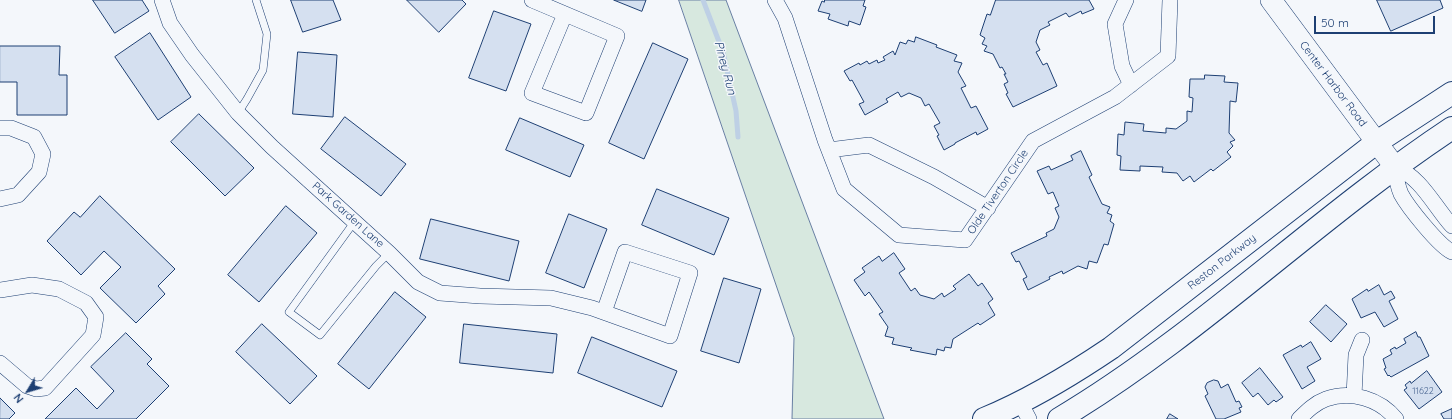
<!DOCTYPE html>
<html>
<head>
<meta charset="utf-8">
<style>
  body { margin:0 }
  #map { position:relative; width:1452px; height:419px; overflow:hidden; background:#f4f7fb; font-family:Quicksand,sans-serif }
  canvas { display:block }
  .north { position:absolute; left:8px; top:371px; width:40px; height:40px; -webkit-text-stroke:3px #f4f7fb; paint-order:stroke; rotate:232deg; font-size:11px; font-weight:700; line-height:16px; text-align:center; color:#1d3f73 }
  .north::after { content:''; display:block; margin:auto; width:14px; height:18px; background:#1d3f73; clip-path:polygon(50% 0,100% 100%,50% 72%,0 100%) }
  .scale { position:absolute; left:1314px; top:16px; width:121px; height:18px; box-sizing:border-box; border:2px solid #1d3f73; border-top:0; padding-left:5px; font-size:12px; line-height:14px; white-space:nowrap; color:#1d3f73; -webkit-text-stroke:3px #f4f7fb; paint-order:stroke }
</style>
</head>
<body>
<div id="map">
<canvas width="1452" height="419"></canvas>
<div class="north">N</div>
<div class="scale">50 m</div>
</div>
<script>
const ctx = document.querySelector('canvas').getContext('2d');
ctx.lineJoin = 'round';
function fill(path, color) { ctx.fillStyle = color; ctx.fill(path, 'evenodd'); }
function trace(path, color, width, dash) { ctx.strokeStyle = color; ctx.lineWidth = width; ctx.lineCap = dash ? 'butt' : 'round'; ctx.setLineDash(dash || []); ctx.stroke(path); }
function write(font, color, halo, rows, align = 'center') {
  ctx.font = font + ' Quicksand,sans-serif'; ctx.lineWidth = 3; ctx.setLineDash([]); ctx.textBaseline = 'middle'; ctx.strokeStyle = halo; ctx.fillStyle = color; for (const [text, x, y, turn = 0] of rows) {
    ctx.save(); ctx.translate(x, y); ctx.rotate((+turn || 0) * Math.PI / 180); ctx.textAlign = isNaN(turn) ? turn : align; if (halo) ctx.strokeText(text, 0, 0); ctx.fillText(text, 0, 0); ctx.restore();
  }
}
const green = new Path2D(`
  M679,0H726L884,419H792L794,338Z`);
fill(green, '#d7e8df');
trace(green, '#687fa3', 1);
trace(new Path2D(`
  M703,0L723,52L736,111L738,137`), '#bed0e5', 5);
const building = new Path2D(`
  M93,0H142L149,11L115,33Z
  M291,0H333L341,20L303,32Z
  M407,0H462L466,4L439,32Z
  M614,0H646L642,11Z
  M825,0H865L863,6L866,7L860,25L849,21L848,26L828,19L830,14L818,11L822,1L824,2Z
  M996,0H1089L1094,9L1082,14L1081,11L1069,17L1066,13L1048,22L1050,25L1040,30L1036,42L1040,50L1036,52L1043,65L1047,63L1057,86L1013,107L1006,94L1008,93L1004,84L1008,82L1004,74H1006L1002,67L1000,68L993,54L984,51L987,46L982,44L985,38L980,35L987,14L990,15Z
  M1377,0H1440L1443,8L1391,31Z
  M494,11L531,24L506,91L469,78Z
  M150,33L191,97L158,120L115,57Z
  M916,37L937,45L936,47L957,55L954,61L962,63L958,72L966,86L961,88L971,108L976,106L988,129L977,135L976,132L955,143V144L944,150L937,136L939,135L934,126L940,123L929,104L925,106L921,98L909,93L901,97L898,92L886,99L888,102L865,115L859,104L864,102L852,80L850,81L844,71L859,63L860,65L867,61L869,64L877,60L878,63L885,60L883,57L893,51L895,55L900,42L906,44L908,40L914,42Z
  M653,43L688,59L644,159L609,143Z
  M0,46H60L59,75H67V115H17V82H0Z
  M298,52L337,55L333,117L293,114Z
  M1205,75L1225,76L1224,82L1238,83L1236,102L1230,101L1229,133L1235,140L1230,142L1233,146L1227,152L1231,157L1213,171L1211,169L1194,182L1190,176L1183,181L1177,173L1162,172L1163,167L1140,166V171L1120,170L1121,156L1117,155L1118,134L1124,135L1125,122L1144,124L1143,131L1166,133V128L1176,129L1187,121V111L1192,112L1193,98L1189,97L1190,79H1204Z
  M199,114L254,168L225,196L171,142Z
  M345,117L406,164L381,196L321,149Z
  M520,118L584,145L570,177L506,150Z
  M1081,151L1092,175L1089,177L1102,204L1110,207L1107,213L1112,215L1110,221L1114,224L1108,245L1104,244L1097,263L1089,261L1087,269L1078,266L1063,274L1062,271L1049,277L1050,279L1028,290L1023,279L1027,277L1019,261L1016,262L1011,253L1047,236L1046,233L1054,229L1059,217L1055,208L1059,206L1053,192L1048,194L1037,171L1049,166L1051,170L1073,160L1071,156Z
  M657,189L729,218L714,255L642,225Z
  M100,196L175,269L158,286L165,294L136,323L100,288L121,267L104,251L81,275L47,241L74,212L80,217Z
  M286,206L317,233L259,302L228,275Z
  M569,214L607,229L584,288L546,273Z
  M431,219L519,241L509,281L420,259Z
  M894,253L905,269L899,273L911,291L915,288L920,295L934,299L942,293L944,297L956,289L953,286L969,274L978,286L982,283L993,299L988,303L995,315L980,325L978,323L953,339L951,348L945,347L944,351L937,349L936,355L910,350L912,348L892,344L894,338L885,336L888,327L879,314L883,312L869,292L865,296L854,280L865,272L862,268L879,256L882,261Z
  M724,278L761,289L739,363L701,351Z
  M1379,285L1384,295L1391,291L1395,298L1389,301L1398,319L1384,327L1375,312L1361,318L1352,299L1367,289L1368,291Z
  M395,292L426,317L369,389L338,364Z
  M1326,305L1347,324L1331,342L1310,322Z
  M262,324L317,376L290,404L236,352Z
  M464,324L557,334L553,373L460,363Z
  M1416,332L1418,337H1420L1429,356L1391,377L1389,375L1388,376L1384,369L1386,368L1383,359L1392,354L1390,350L1395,347L1396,349L1406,343L1404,339Z
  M126,333L152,359L147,364L169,386L136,419H45L76,388L97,409L114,391L91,367Z
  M592,337L677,371L662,407L578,373Z
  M1311,342L1321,359L1307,367L1315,381L1302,389L1283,355L1301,345L1302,347Z
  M1260,368L1283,397L1276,402L1274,400L1268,405L1258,393L1253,397L1242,383Z
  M1427,371L1442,392L1419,409L1404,390L1407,388L1405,385L1410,381L1411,383Z
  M1214,380L1218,381L1221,388L1228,384L1236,402L1239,401L1242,407L1239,408L1241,412L1224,419H1216L1205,396L1208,394L1205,387L1207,383Z
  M0,398L15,413L9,419H0Z
  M1452,409V419H1444L1441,414Z
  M1170,414L1178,419H1167Z`);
fill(building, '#d5e0f0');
trace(building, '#1d3f73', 1);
const lane = new Path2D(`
  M238,113L247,99L263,70L267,34L256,0
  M355,221L289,312L320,335L376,266L389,253`);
const street = new Path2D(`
  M162,0L170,23L192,55L238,113L272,147L389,253L418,282L440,293L480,296L551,298L592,308L670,336L690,273L625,252L604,312
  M532,0L617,36L586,113L532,93L565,14
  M775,0L785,18L825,140L844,189L899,235L965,240L1033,141L1115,97L1168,56L1170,0
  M1126,0L1115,24L1122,66L1131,85
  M0,128H11L34,137L43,154L39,172L18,195L0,199
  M829,150L869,145L934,177L988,208
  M1452,226C1434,206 1421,177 1395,167C1396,177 1397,185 1401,194C1408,207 1439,246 1452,252
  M0,290L32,285L59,289L86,303L96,317L93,335L45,388L36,389L27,386L0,363
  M1354,396L1356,355L1362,340
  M1020,402L1029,419
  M1299,419C1307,411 1315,403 1326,399C1351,390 1380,399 1396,419`);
const secondary = new Path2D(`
  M1271,0L1395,167`);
const primary = new Path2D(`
  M984,419C1028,401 1071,375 1111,348L1377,142L1452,93
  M1059,419C1200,335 1316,218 1452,128`);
trace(lane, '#1d3f73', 8);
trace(street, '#1d3f73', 16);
trace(secondary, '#1d3f73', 22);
trace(primary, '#1d3f73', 24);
trace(lane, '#f4f7fb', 7);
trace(street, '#f4f7fb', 15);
trace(secondary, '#f4f7fb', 21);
trace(primary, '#f4f7fb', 22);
write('9px', '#4b6792', null, [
  ["11622",1423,391]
]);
write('11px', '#1d3f73', '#f4f7fb', [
  ["Center Harbor Road",1333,84,53],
  ["Olde Tiverton Circle",998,192,-56],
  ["Park Garden Lane",348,215,42],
  ["Reston Parkway",1222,262,-38]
]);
write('italic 12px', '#1d3f73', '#f4f7fb', [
  ["Piney Run",725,68,75]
]);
</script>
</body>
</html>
